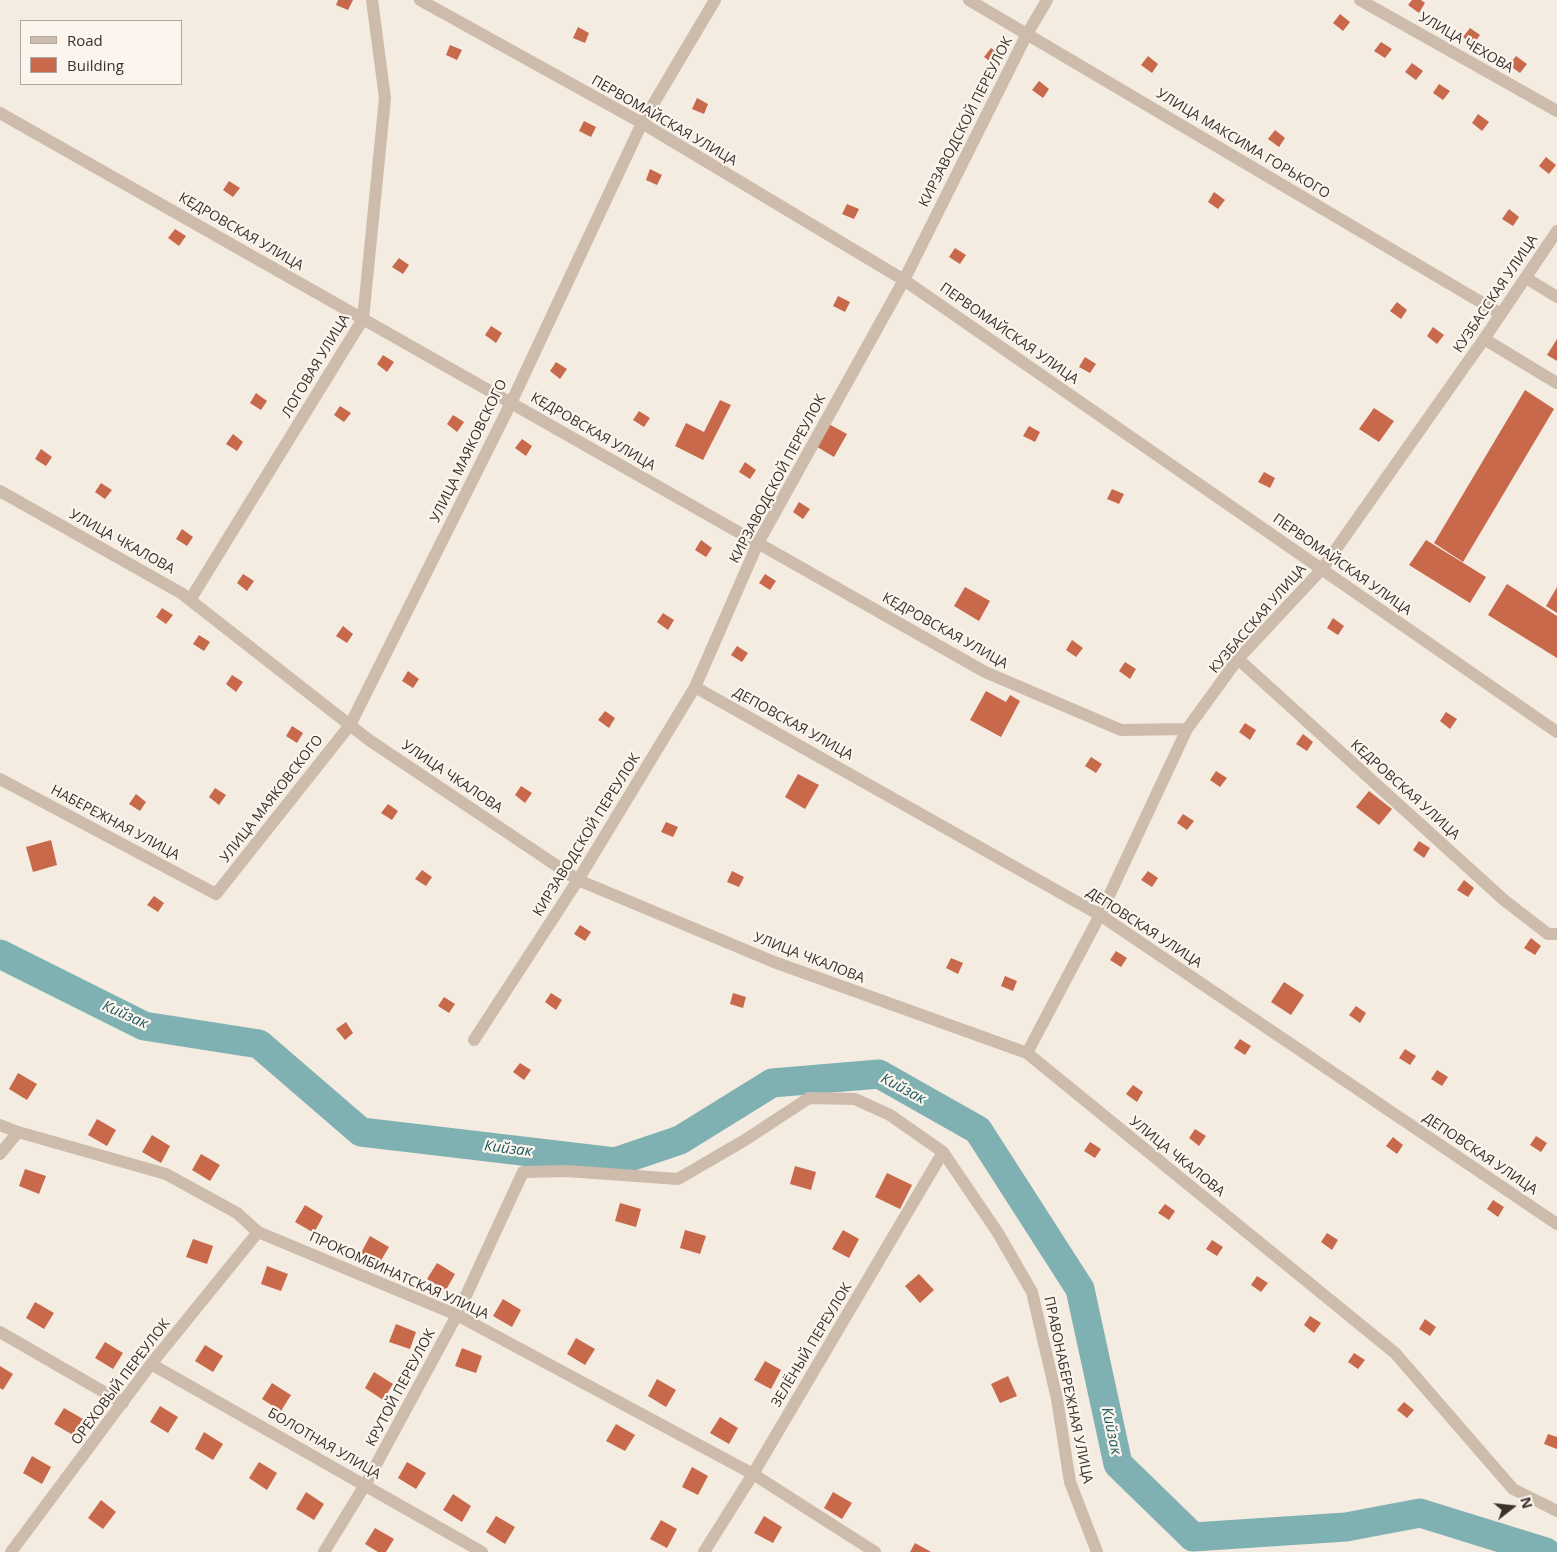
<!DOCTYPE html>
<html>
<head>
<meta charset="utf-8">
<style>
  body { margin:0 }
  #map { position:relative; width:1557px; height:1552px; overflow:hidden; background:#f4ebe1; font-family:"Open Sans",sans-serif }
  canvas { display:block }
  .legend { position:absolute; left:20px; top:20px; width:162px; height:65px; box-sizing:border-box; background:#fbf5ee; border:1px solid #aea6a0; margin:0; padding:6px 9px; list-style:none; font-size:15px; color:#3b302b }
  .legend li { display:flex; align-items:center; gap:10px; height:25px }
  .legend b { width:25px; border:1px solid #aea6a0 }
  .north { position:absolute; left:1487px; top:1482px; width:50px; height:50px; -webkit-text-stroke:4px #fbf5ee; paint-order:stroke; rotate:74deg; font-size:14px; font-weight:700; line-height:20px; text-align:center; color:#3b302b }
  .north::after { content:''; display:block; margin:auto; width:18px; height:22px; background:#3b302b; clip-path:polygon(50% 0,100% 100%,50% 72%,0 100%) }
</style>
</head>
<body>
<div id="map">
<canvas width="1557" height="1552"></canvas>
<ul class="legend">
<li><b style="height:6px;background:#cdbbac"></b>Road</li>
<li><b style="height:14px;background:#c8694b"></b>Building</li>
</ul>
<div class="north">N</div>
</div>
<script>
const ctx = document.querySelector('canvas').getContext('2d');
ctx.lineJoin = 'round';
function trace(path, color, width, dash) { ctx.strokeStyle = color; ctx.lineWidth = width; ctx.lineCap = dash ? 'butt' : 'round'; ctx.setLineDash(dash || []); ctx.stroke(path); }
function fill(path, color) { ctx.fillStyle = color; ctx.fill(path, 'evenodd'); }
function write(font, color, halo, rows, align = 'center') {
  ctx.font = font + ' "Open Sans",sans-serif'; ctx.lineWidth = 4.5; ctx.setLineDash([]); ctx.textBaseline = 'middle'; ctx.strokeStyle = halo; ctx.fillStyle = color; for (const [text, x, y, turn = 0] of rows) {
    ctx.save(); ctx.translate(x, y); ctx.rotate((+turn || 0) * Math.PI / 180); ctx.textAlign = isNaN(turn) ? turn : align; if (halo) ctx.strokeText(text, 0, 0); ctx.fillText(text, 0, 0); ctx.restore();
  }
}
trace(new Path2D(`
  M0,954L144,1026L259,1044L361,1132L615,1162L680,1140L772,1083L879,1074L978,1130L1080,1289L1118,1464L1193,1537L1346,1527L1420,1513L1546,1552`), '#7fb0b2', 29);
fill(new Path2D(`
  M338,0H353L348,10L336,5Z
  M1412,0H1421L1425,3L1419,13L1408,5Z
  M1340,14L1350,22L1343,31L1333,23Z
  M578,27L589,33L585,43L573,38Z
  M1470,28L1480,35L1473,45L1463,37Z
  M1381,42L1392,49L1385,58L1374,51Z
  M450,45L462,50L457,60L446,55Z
  M991,48L1001,56L995,65L984,57Z
  M1148,56L1158,64L1152,73L1141,65Z
  M1516,56L1527,64L1520,73L1509,65Z
  M1412,63L1423,71L1416,80L1405,72Z
  M1039,81L1049,89L1043,98L1032,90Z
  M1439,84L1450,91L1443,100L1433,93Z
  M697,98L708,104L704,114L692,109Z
  M1478,114L1489,122L1482,131L1472,123Z
  M584,121L596,127L591,137L579,131Z
  M1275,130L1285,138L1279,147L1268,139Z
  M1546,157L1556,165L1549,174L1539,166Z
  M650,169L662,175L657,185L646,180Z
  M229,181L240,188L233,197L223,190Z
  M1214,192L1225,200L1218,209L1208,202Z
  M847,204L859,209L854,219L842,214Z
  M1509,209L1519,217L1513,226L1502,219Z
  M175,229L186,236L179,246L168,238Z
  M955,248L966,255L960,264L949,257Z
  M399,258L409,265L403,274L392,267Z
  M838,296L850,302L845,312L833,306Z
  M1397,302L1407,310L1401,319L1390,311Z
  M491,326L502,333L496,343L485,335Z
  M1433,327L1444,335L1437,344L1427,336Z
  M1557,339V361L1547,355Z
  M383,355L394,362L387,372L377,364Z
  M1085,357L1096,364L1090,373L1079,367Z
  M556,362L567,369L560,379L550,371Z
  M1525,390L1554,409L1463,562L1434,543Z
  M256,393L267,401L261,410L250,403Z
  M720,400L731,405L703,460L675,446L686,423L704,432Z
  M340,406L351,413L344,422L334,415Z
  M1374,408L1394,421L1379,442L1359,429Z
  M639,411L650,418L644,427L633,420Z
  M453,415L464,422L457,432L447,424Z
  M827,423L847,434L834,457L814,445Z
  M1029,426L1040,432L1035,442L1023,436Z
  M233,434L243,442L237,451L226,444Z
  M522,439L532,446L526,456L515,448Z
  M41,449L52,457L46,466L35,459Z
  M745,462L756,470L750,479L739,472Z
  M1264,472L1275,478L1270,488L1258,482Z
  M101,483L112,490L105,499L95,492Z
  M1112,489L1124,494L1119,504L1107,499Z
  M799,502L810,509L803,519L793,512Z
  M182,529L193,537L187,546L176,539Z
  M701,540L712,548L706,557L695,550Z
  M1426,540L1486,577L1470,603L1409,565Z
  M243,574L254,581L247,591L237,583Z
  M765,574L776,581L770,590L759,583Z
  M1507,584L1557,616V658L1488,615Z
  M965,587L990,601L979,621L954,606Z
  M1557,587V613L1546,606Z
  M162,608L173,615L166,624L156,617Z
  M663,613L674,620L668,630L657,622Z
  M1333,618L1344,626L1338,635L1327,628Z
  M343,626L353,634L347,643L336,636Z
  M199,635L210,642L204,651L193,644Z
  M1072,640L1083,648L1076,657L1066,650Z
  M737,646L748,653L742,662L731,655Z
  M1125,662L1136,669L1130,679L1119,671Z
  M408,671L419,679L413,688L402,681Z
  M232,675L243,682L236,692L226,684Z
  M986,691L1006,702L1010,695L1020,701L1001,737L970,720Z
  M605,711L615,718L609,728L598,720Z
  M1446,712L1457,719L1450,729L1440,721Z
  M1245,723L1256,730L1250,740L1239,732Z
  M292,726L303,733L297,743L286,736Z
  M1303,734L1313,742L1307,751L1296,744Z
  M1091,757L1102,764L1096,773L1085,766Z
  M1216,771L1227,778L1220,787L1210,780Z
  M798,774L819,785L805,809L785,797Z
  M521,786L532,793L525,803L515,795Z
  M215,788L226,795L219,805L209,797Z
  M1369,791L1392,809L1379,825L1356,807Z
  M136,794L146,802L140,811L129,804Z
  M388,804L398,811L392,820L381,813Z
  M1183,814L1194,821L1187,830L1177,823Z
  M666,822L678,827L673,837L661,832Z
  M51,840L57,865L33,872L26,847Z
  M1419,841L1430,848L1424,858L1413,850Z
  M422,870L432,877L426,886L415,879Z
  M732,871L744,877L739,887L727,882Z
  M1148,871L1158,878L1152,887L1141,880Z
  M1464,880L1474,888L1468,897L1457,890Z
  M154,896L164,903L158,912L147,905Z
  M580,925L591,932L585,941L574,934Z
  M1531,938L1541,946L1535,955L1524,948Z
  M1116,951L1127,958L1121,967L1110,960Z
  M951,958L963,963L958,974L946,968Z
  M1005,976L1017,981L1013,991L1001,986Z
  M1284,982L1304,995L1291,1015L1271,1002Z
  M551,993L562,1000L556,1010L545,1002Z
  M733,993L746,997L743,1008L730,1004Z
  M444,997L455,1004L449,1013L438,1006Z
  M1356,1006L1366,1013L1360,1023L1349,1015Z
  M346,1022L353,1033L345,1040L336,1029Z
  M1240,1039L1251,1046L1245,1055L1234,1048Z
  M1405,1049L1416,1056L1410,1065L1399,1058Z
  M520,1063L531,1070L524,1080L513,1072Z
  M1437,1070L1448,1077L1442,1086L1431,1079Z
  M18,1073L37,1084L27,1100L9,1089Z
  M1133,1085L1143,1092L1137,1102L1126,1094Z
  M97,1119L116,1130L107,1146L88,1135Z
  M1195,1129L1206,1136L1199,1146L1189,1138Z
  M152,1135L170,1146L161,1163L142,1152Z
  M1536,1136L1547,1143L1541,1152L1530,1145Z
  M1393,1137L1403,1145L1397,1154L1386,1146Z
  M1090,1142L1101,1149L1095,1158L1084,1151Z
  M201,1154L220,1165L210,1181L192,1170Z
  M795,1166L816,1172L811,1190L790,1184Z
  M25,1169L46,1176L39,1194L19,1186Z
  M887,1173L912,1185L900,1209L875,1197Z
  M1493,1200L1504,1207L1498,1217L1487,1209Z
  M620,1203L641,1209L636,1227L615,1221Z
  M1165,1204L1175,1211L1169,1220L1158,1213Z
  M305,1205L323,1216L314,1233L295,1222Z
  M685,1230L706,1236L700,1254L680,1248Z
  M843,1230L859,1239L849,1258L832,1249Z
  M1327,1233L1338,1240L1332,1250L1321,1242Z
  M370,1236L389,1247L379,1264L361,1253Z
  M193,1239L213,1246L207,1264L186,1257Z
  M1212,1240L1223,1247L1217,1256L1206,1249Z
  M437,1263L455,1274L446,1290L427,1279Z
  M267,1266L288,1274L281,1291L261,1284Z
  M919,1274L934,1290L920,1303L905,1286Z
  M1257,1276L1268,1283L1261,1292L1251,1285Z
  M503,1299L521,1310L512,1327L493,1316Z
  M35,1302L54,1313L44,1329L26,1318Z
  M1310,1316L1321,1323L1314,1333L1304,1325Z
  M1425,1319L1436,1327L1430,1336L1419,1329Z
  M396,1324L416,1332L410,1349L389,1342Z
  M576,1338L595,1349L585,1365L567,1354Z
  M105,1342L123,1353L113,1369L95,1358Z
  M205,1345L223,1356L213,1372L195,1361Z
  M462,1348L482,1356L476,1373L455,1366Z
  M1354,1353L1365,1360L1358,1369L1348,1362Z
  M765,1361L781,1370L771,1389L754,1380Z
  M0,1366L13,1374L3,1390L0,1388Z
  M374,1372L393,1384L383,1400L365,1388Z
  M1008,1376L1017,1396L1000,1403L991,1384Z
  M657,1379L676,1390L666,1407L648,1396Z
  M272,1383L291,1395L281,1411L262,1399Z
  M1404,1402L1414,1410L1407,1418L1397,1410Z
  M160,1406L178,1417L168,1433L150,1422Z
  M64,1408L83,1419L73,1435L54,1424Z
  M720,1417L738,1428L729,1444L710,1433Z
  M616,1424L635,1435L625,1451L606,1441Z
  M204,1432L223,1444L213,1460L195,1449Z
  M1548,1434L1557,1437V1449L1544,1444Z
  M32,1456L51,1467L42,1484L23,1473Z
  M259,1462L277,1473L267,1490L249,1478Z
  M407,1462L426,1473L416,1489L398,1478Z
  M692,1467L708,1476L698,1495L682,1487Z
  M306,1492L324,1504L314,1520L296,1509Z
  M833,1492L852,1503L842,1519L824,1508Z
  M453,1494L471,1506L462,1522L443,1510Z
  M101,1500L116,1512L103,1529L88,1518Z
  M496,1516L515,1527L505,1544L486,1532Z
  M764,1516L782,1527L773,1543L754,1533Z
  M661,1520L677,1529L667,1548L650,1539Z
  M375,1528L394,1539L386,1552H378L365,1544Z
  M915,1543L931,1552H910Z`), '#c8694b');
trace(new Path2D(`
  M420,0L642,123L904,280L1557,732
  M969,0L1501,314
  M1360,0L1557,111
  M0,113L985,672L1121,730L1187,729
  M1526,278L1557,297
  M1484,339L1557,383
  M0,491L181,593L369,740L578,880L774,962L1027,1053L1395,1353L1513,1489L1557,1511
  M190,600L363,319L385,98L372,0
  M1238,659L1504,900L1548,934H1557
  M695,687L1100,915L1557,1224
  M0,779L216,894L350,725L511,403L642,123L715,0
  M474,1040L578,880L695,687L758,543L904,280L1027,34L1047,0
  M1027,1053L1100,915L1187,729L1238,659L1322,569L1484,339L1557,231
  M0,1125L18,1132L166,1174L237,1213L258,1232L457,1315L753,1474L875,1552
  M0,1154L18,1132
  M0,1332L123,1403
  M151,1364L482,1552
  M11,1552L151,1364L258,1232
  M324,1552L365,1485L457,1315L523,1172L567,1171L678,1179L745,1140L809,1098L855,1099L890,1115L943,1152L998,1233L1032,1292L1057,1399L1070,1482L1097,1552
  M704,1552L753,1474L943,1152`), '#cdbbac', 12);
write('14px', '#3b302b', '#fbf5ee', [
  ["УЛИЦА ЧЕХОВА",1466,43,30],
  ["ПЕРВОМАЙСКАЯ УЛИЦА",664,121,30],
  ["КИРЗАВОДСКОЙ ПЕРЕУЛОК",966,122,-63],
  ["УЛИЦА МАКСИМА ГОРЬКОГО",1243,144,31],
  ["КЕДРОВСКАЯ УЛИЦА",241,232,30],
  ["КУЗБАССКАЯ УЛИЦА",1496,294,-56],
  ["ПЕРВОМАЙСКАЯ УЛИЦА",1009,334,35],
  ["ЛОГОВАЯ УЛИЦА",316,366,-59],
  ["КЕДРОВСКАЯ УЛИЦА",593,432,30],
  ["УЛИЦА МАЯКОВСКОГО",469,451,-64],
  ["КИРЗАВОДСКОЙ ПЕРЕУЛОК",778,479,-62],
  ["УЛИЦА ЧКАЛОВА",122,542,29],
  ["ПЕРВОМАЙСКАЯ УЛИЦА",1342,565,35],
  ["КУЗБАССКАЯ УЛИЦА",1258,619,-49],
  ["КЕДРОВСКАЯ УЛИЦА",945,631,29],
  ["ДЕПОВСКАЯ УЛИЦА",793,724,29],
  ["УЛИЦА ЧКАЛОВА",452,777,34],
  ["КЕДРОВСКАЯ УЛИЦА",1405,790,42],
  ["УЛИЦА МАЯКОВСКОГО",272,799,-52],
  ["НАБЕРЕЖНАЯ УЛИЦА",115,823,28],
  ["КИРЗАВОДСКОЙ ПЕРЕУЛОК",587,835,-58],
  ["ДЕПОВСКАЯ УЛИЦА",1144,928,33],
  ["УЛИЦА ЧКАЛОВА",809,958,21],
  ["ДЕПОВСКАЯ УЛИЦА",1480,1154,34],
  ["УЛИЦА ЧКАЛОВА",1177,1157,39],
  ["ПРОКОМБИНАТСКАЯ УЛИЦА",399,1276,24],
  ["ЗЕЛЁНЫЙ ПЕРЕУЛОК",812,1345,-59],
  ["ОРЕХОВЫЙ ПЕРЕУЛОК",121,1382,-53],
  ["КРУТОЙ ПЕРЕУЛОК",401,1388,-62],
  ["ПРАВОНАБЕРЕЖНАЯ УЛИЦА",1068,1390,78],
  ["БОЛОТНАЯ УЛИЦА",324,1444,30]
]);
write('italic 15px', '#1f5a5e', '#fbf5ee', [
  ["Кийзак",125,1015,24],
  ["Кийзак",903,1089,28],
  ["Кийзак",508,1149,7],
  ["Кийзак",1111,1431,78]
]);
</script>
</body>
</html>
